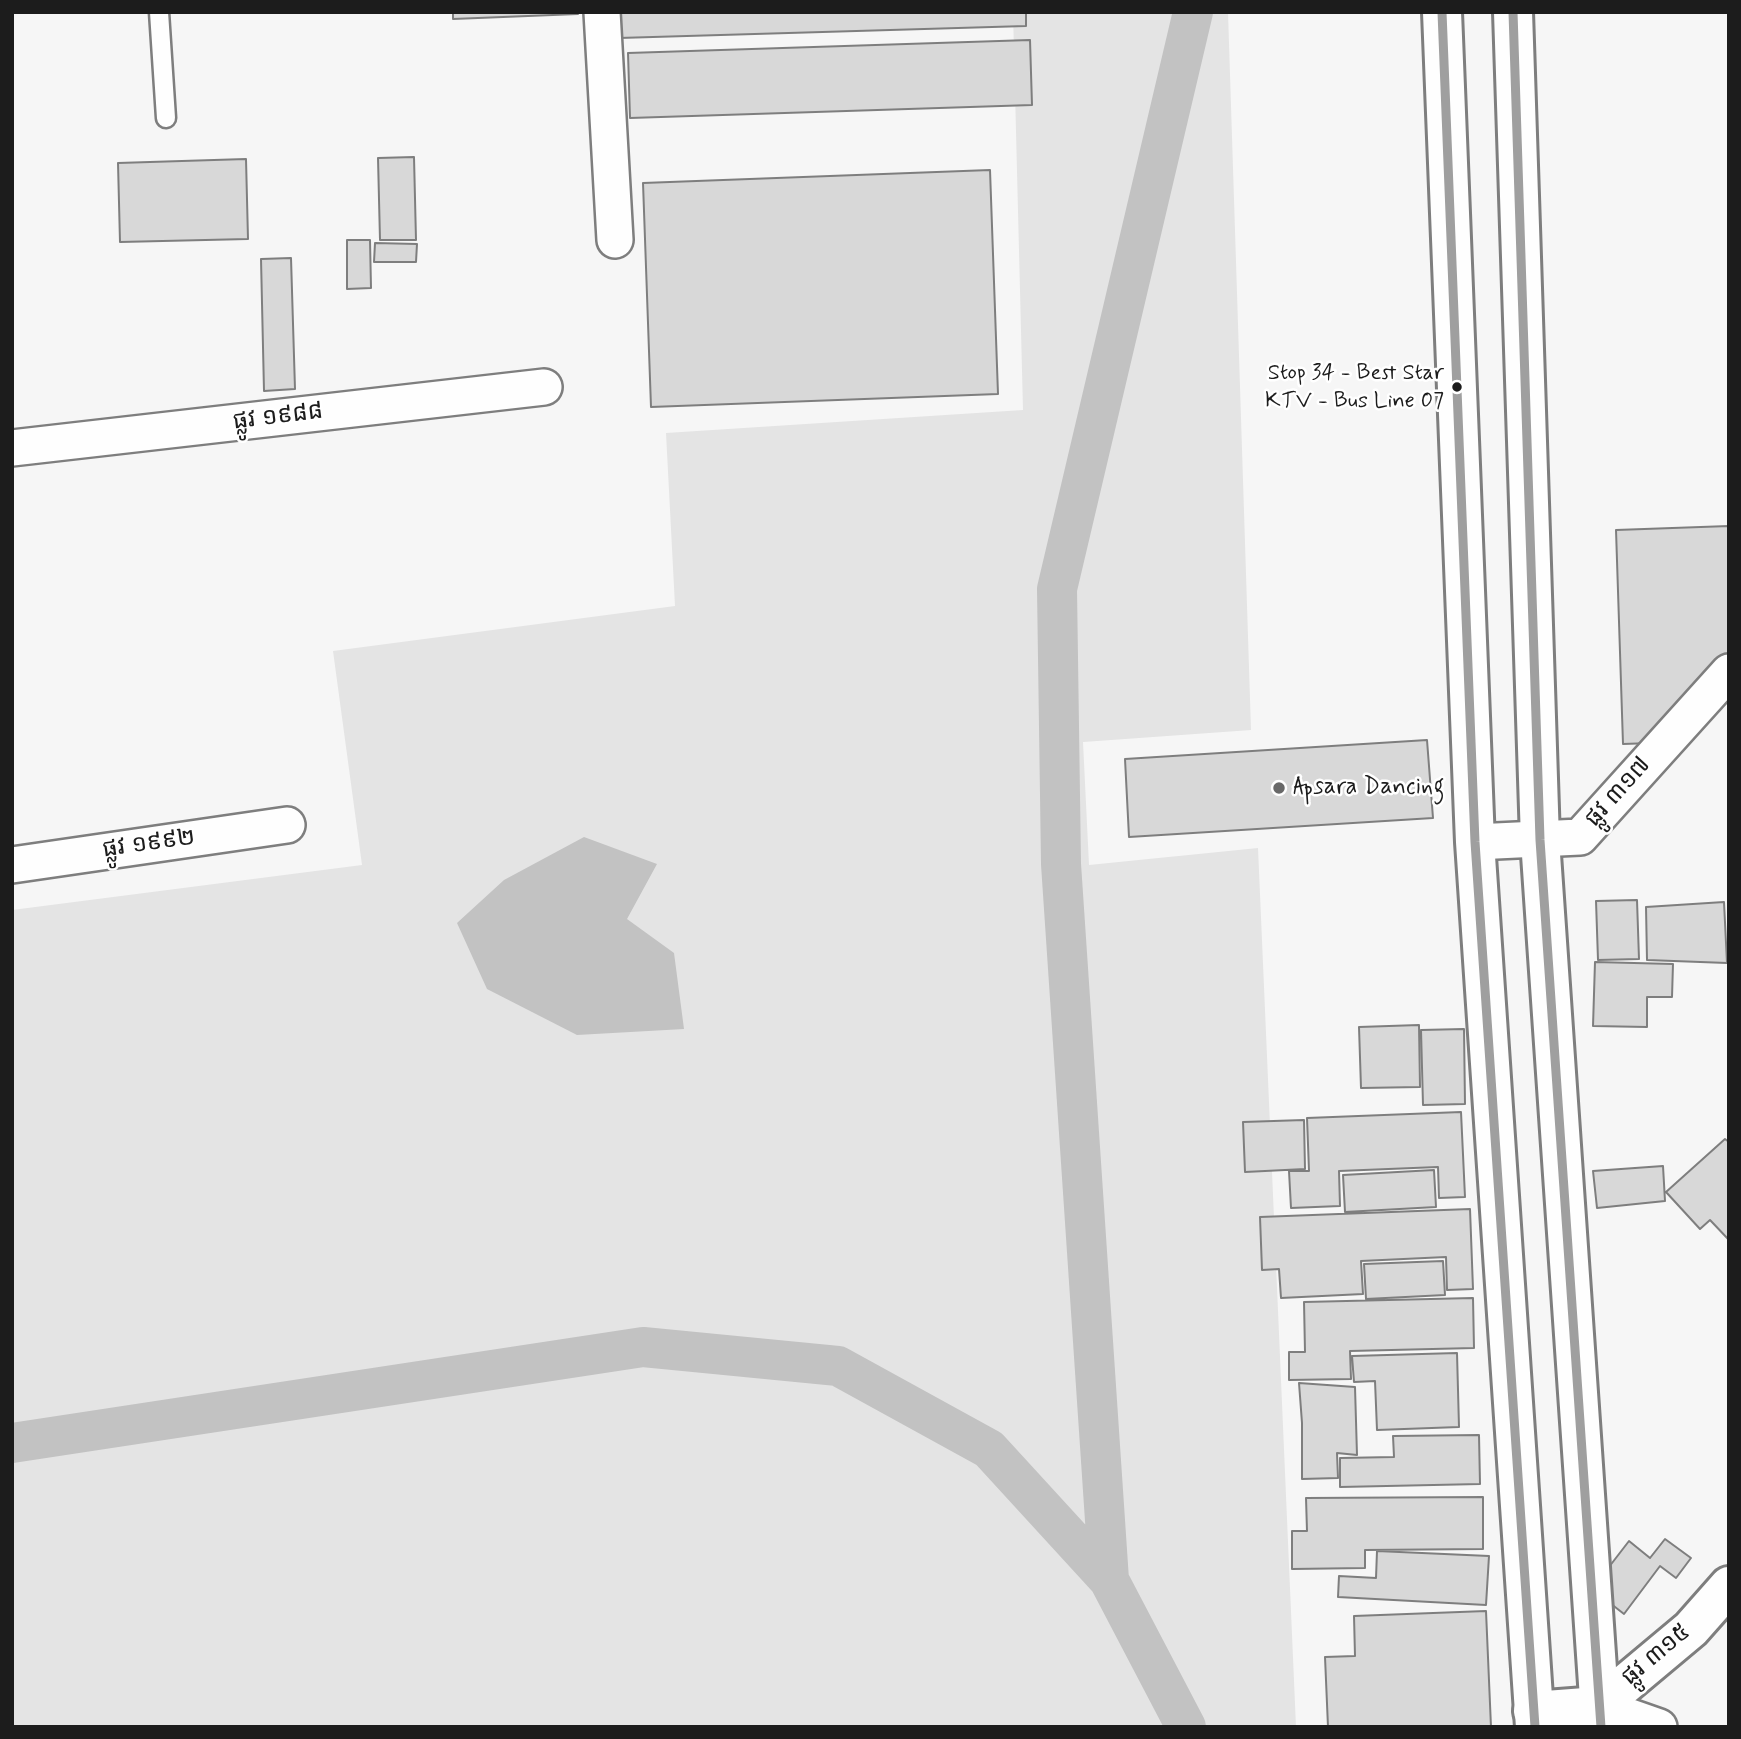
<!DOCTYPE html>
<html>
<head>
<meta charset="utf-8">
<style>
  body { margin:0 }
  #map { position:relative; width:1741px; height:1739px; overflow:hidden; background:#f6f6f6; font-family:Mynerve,sans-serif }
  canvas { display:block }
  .frame { position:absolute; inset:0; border:14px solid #1c1c1c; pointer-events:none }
</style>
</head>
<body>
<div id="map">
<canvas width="1741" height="1739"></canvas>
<div class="frame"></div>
</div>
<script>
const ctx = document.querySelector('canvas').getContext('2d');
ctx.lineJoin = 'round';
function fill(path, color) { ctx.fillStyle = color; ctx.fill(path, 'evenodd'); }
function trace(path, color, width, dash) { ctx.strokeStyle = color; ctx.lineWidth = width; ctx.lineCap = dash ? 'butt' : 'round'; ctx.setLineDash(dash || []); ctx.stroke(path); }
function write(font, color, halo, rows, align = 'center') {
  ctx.font = font + ' Mynerve,"Noto Sans Khmer",sans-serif'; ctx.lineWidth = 5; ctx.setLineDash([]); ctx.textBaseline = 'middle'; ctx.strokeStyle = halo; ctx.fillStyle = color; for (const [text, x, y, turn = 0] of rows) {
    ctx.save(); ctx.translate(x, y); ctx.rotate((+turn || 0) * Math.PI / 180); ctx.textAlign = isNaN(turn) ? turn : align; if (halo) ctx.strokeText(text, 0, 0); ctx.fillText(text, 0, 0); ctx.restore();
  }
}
fill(new Path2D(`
  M1013,12H1228L1251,730L1083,742L1089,865L1258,848L1296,1727H12V910L362,865L333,651L675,606L666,433L1023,410Z`), '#e4e4e4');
fill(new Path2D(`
  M584,837L657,864L627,919L674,953L684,1029L577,1035L487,989L457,923L504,880Z`), '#c2c2c2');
trace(new Path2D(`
  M12,1443L643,1347L838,1366L989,1449L1109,1580L1186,1727
  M1109,1580L1061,864L1057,589L1193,12`), '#c2c2c2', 40);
const building = new Path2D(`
  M453,12H578V14L453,19Z
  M618,12H1026V26L619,38Z
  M1030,40L1032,105L630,118L628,53Z
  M414,157L416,240H380L378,158Z
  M246,159L248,239L120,242L118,163Z
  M990,170L998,394L651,407L643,183Z
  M347,240H370L371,288L347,289Z
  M375,243L417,244L416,262H374Z
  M291,258L295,389L264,391L261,259Z
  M1729,526V657L1652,743L1623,744L1616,530Z
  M1427,740L1433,818L1129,837L1125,759Z
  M1637,900L1639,959L1598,960L1596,901Z
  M1724,902L1727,963L1647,960L1646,907Z
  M1595,962L1673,964L1672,997H1647V1027L1593,1026Z
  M1419,1025L1420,1087L1361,1088L1359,1027Z
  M1464,1029L1465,1104L1423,1105L1421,1030Z
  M1461,1112L1465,1197L1439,1198L1438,1167L1339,1171L1340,1206L1291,1208L1289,1171H1309L1307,1118Z
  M1304,1120L1305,1169L1245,1172L1243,1122Z
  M1725,1139L1729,1142V1240L1710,1220L1700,1229L1666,1192Z
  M1663,1166L1665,1201L1597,1208L1593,1171Z
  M1434,1170L1436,1207L1345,1212L1343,1175Z
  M1470,1209L1473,1289L1447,1290L1446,1257L1361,1261L1363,1294L1281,1298L1279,1269L1262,1270L1260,1217Z
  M1443,1261L1445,1295L1366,1299L1364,1264Z
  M1473,1298L1474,1348L1350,1351L1351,1379L1289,1380V1352H1305L1304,1302Z
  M1457,1353L1459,1427L1377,1430L1375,1381L1354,1382L1352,1356Z
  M1299,1383L1355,1387L1357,1455L1337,1453L1338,1478L1302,1479V1423Z
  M1479,1435L1480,1484L1340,1487V1458L1394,1457L1393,1436Z
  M1483,1497V1549L1365,1550V1568L1292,1569V1531H1307L1306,1498Z
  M1665,1539L1691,1558L1676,1578L1660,1566L1624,1614L1592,1589L1629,1541L1650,1558Z
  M1377,1551L1489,1556L1486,1605L1338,1597L1339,1576L1376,1578Z
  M1486,1611L1491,1727H1328L1325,1657L1355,1656L1354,1616Z`);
fill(building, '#d8d8d8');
trace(building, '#7e7e7e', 2);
const lane = new Path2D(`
  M159,12L166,118`);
const street = new Path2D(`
  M602,12L615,240
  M12,448L544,387
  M1475,842L1580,837L1729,672
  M12,865L287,825
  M1599,1706L1659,1727`);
const secondary = new Path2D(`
  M1533,1711L1599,1706L1691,1629L1729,1586`);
const primary = new Path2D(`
  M1442,12L1475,842L1535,1727
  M1513,12L1540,840L1601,1727`);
trace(lane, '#7e7e7e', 23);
trace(street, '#7e7e7e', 40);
trace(secondary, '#7e7e7e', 44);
trace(primary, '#7e7e7e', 44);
trace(lane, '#fefefe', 18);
trace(street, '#fefefe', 35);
trace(secondary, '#fefefe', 38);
trace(primary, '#fefefe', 38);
trace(new Path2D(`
  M1442,12L1475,842L1535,1727
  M1513,12L1540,840L1601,1727`), '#9f9f9f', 9);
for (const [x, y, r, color] of [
  [1457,387,6,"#1c1c1c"],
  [1279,788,7,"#686868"]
]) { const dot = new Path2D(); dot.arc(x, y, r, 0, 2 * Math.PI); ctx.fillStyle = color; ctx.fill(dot); trace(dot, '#fff', 2.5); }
write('22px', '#1c1c1c', '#fff', [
  ["Stop 34 - Best Star",1444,374],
  ["KTV - Bus Line 07",1444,402]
], 'right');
write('24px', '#1c1c1c', '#fff', [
  ["ផ្លូវ ១៩៨៨",278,418,-7],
  ["ផ្លូវ ៣១៧",1619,793,-48],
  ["ផ្លូវ ១៩៩២",149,845,-8],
  ["ផ្លូវ ៣១៥",1657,1656,-40]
]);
write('24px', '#1c1c1c', '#fff', [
  ["Apsara Dancing",1293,788]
], 'left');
</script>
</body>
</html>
